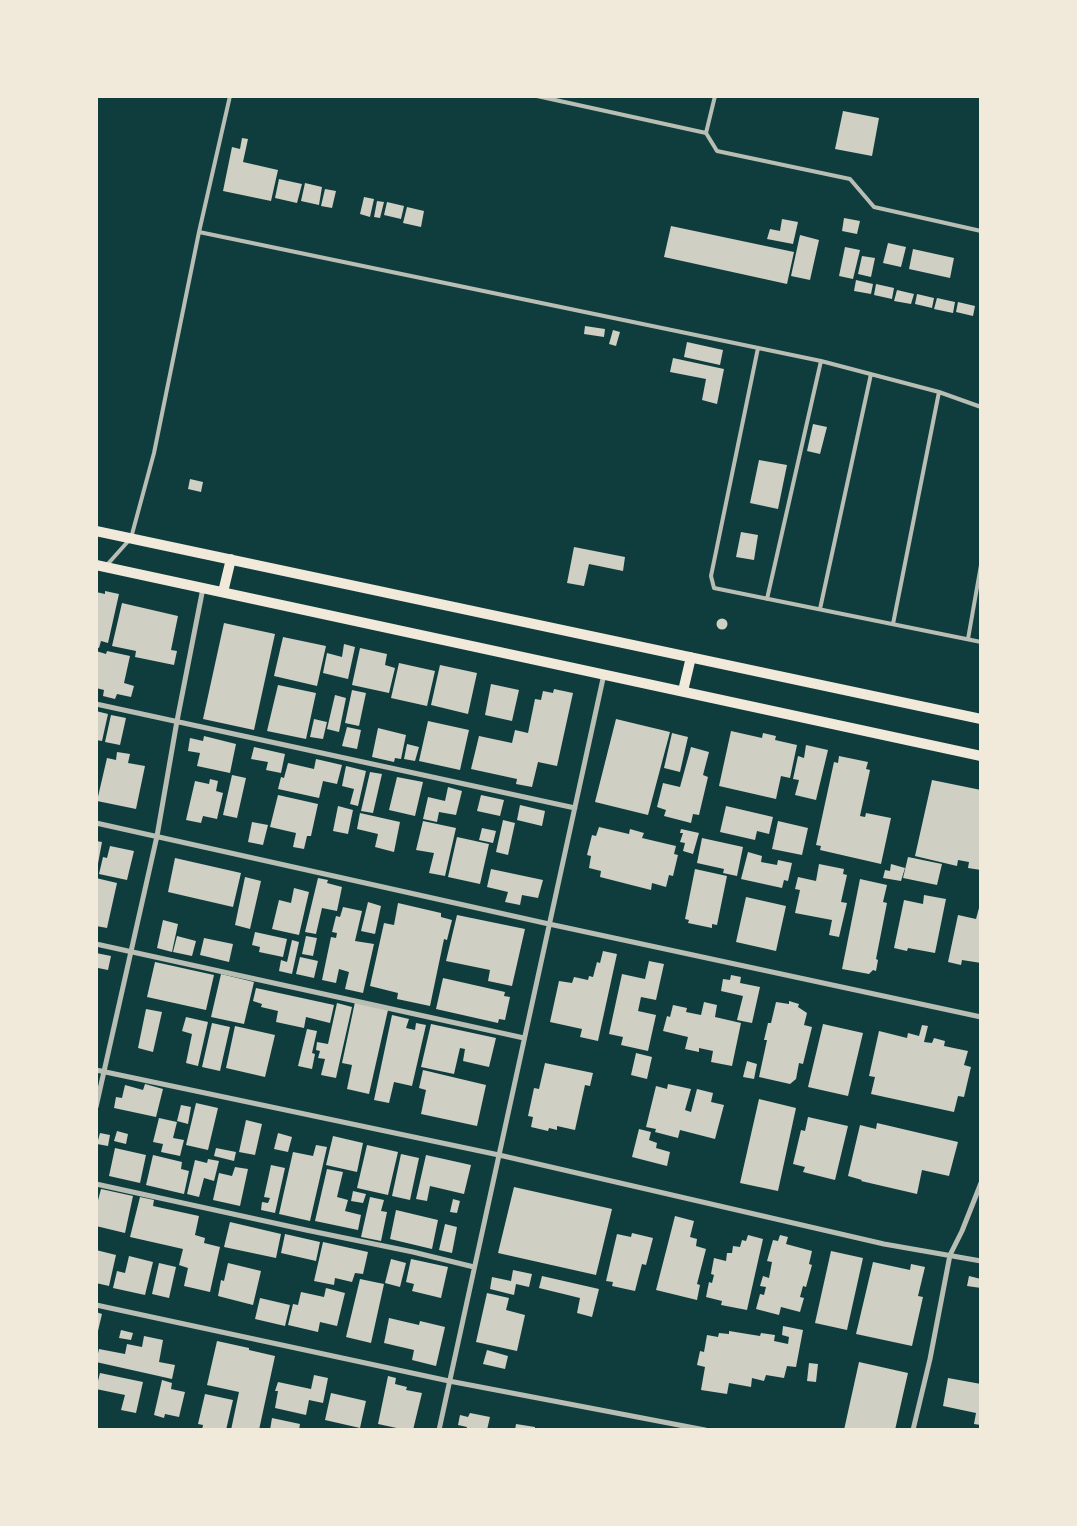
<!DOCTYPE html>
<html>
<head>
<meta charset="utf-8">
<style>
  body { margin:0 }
  #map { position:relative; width:1077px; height:1526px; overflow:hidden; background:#0f3d3e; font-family:"Source Sans 3",sans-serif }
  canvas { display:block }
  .frame { position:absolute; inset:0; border:98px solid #f1e9da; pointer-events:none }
</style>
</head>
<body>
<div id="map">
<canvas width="1077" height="1526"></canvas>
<div class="frame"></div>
</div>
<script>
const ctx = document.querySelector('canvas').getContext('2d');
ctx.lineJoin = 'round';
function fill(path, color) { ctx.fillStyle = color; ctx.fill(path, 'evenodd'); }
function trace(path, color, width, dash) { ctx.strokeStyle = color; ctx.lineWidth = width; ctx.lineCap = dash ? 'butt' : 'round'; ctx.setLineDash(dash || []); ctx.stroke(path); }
fill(new Path2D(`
  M843,111L879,118L872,156L835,149Z
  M242,138L248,139L243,162L278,170L271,201L223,191L232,147L240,149Z
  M279,179L302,184L297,203L275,198Z
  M305,183L322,187L319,205L301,201Z
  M325,189L336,191L332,208L321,206Z
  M364,197L374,199L370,217L360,214Z
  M377,201L384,202L380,218L374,217Z
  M387,202L404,206L401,219L384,215Z
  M407,207L424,211L421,227L403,223Z
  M844,218L860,221L857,234L842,231Z
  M782,219L798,222L793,244L767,239L770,229L780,231Z
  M671,226L794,252L787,284L664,257Z
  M800,235L819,240L810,280L791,276Z
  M888,243L906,247L901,267L883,263Z
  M845,247L860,250L853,279L839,276Z
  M913,249L954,258L950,278L909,269Z
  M862,256L875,258L871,277L858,274Z
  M856,280L873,284L871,294L854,291Z
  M876,284L894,288L892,299L874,295Z
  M897,290L914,294L911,304L894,301Z
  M917,294L934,298L932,308L915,304Z
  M937,298L955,302L953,313L934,309Z
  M958,302L975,306L973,316L956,312Z
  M585,326L605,329L604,337L584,334Z
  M613,330L620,332L616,346L609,344Z
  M687,342L723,350L720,365L684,357Z
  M673,358L724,369L717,404L702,400L706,379L670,372Z
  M813,424L827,427L820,454L807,451Z
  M759,460L787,465L778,509L750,503Z
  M190,479L203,482L201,492L188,489Z
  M741,532L758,535L754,560L736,557Z
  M574,547L625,557L623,571L589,564L584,586L567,583Z
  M105,591L119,594L108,643L101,641L99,648L96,647V592L105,594Z
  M122,603L178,616L171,650L177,651L174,665L135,657L136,651L112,646Z
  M716.5 624a5.5 5.5 0 1 1 11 0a5.5 5.5 0 1 1-11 0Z
  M224,623L275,634L254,730L203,719Z
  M283,637L326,646L317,686L274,676Z
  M344,644L355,647L348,679L323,673L327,653L342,657Z
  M360,648L387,654L385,665L395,668L389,693L352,685Z
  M96,651L106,654L107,651L130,656L124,683L134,686L131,697L117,694L115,699L103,696L104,690L96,688Z
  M399,663L435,671L427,706L391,698Z
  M440,665L477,673L468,714L431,705Z
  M491,684L519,690L512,721L485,715Z
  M278,685L316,693L306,739L267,731Z
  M554,689L573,693L557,766L538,762L532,787L516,784L517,779L471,769L479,736L512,743L515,730L528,733L535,699L541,700L543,691L553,693Z
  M352,690L366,693L359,726L345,723Z
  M335,695L346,698L339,732L327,729Z
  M96,711L108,714L102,741L96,740Z
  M111,715L126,718L120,745L105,742Z
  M314,719L327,722L323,739L310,737Z
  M616,719L670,732L648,815L595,802Z
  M428,721L469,730L460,770L419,761Z
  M347,727L361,730L357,749L342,746Z
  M378,728L406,735L401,759L395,758L394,762L372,757Z
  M731,731L762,738L763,733L776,736L775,740L797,745L790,778L781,776L776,799L719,786Z
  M672,733L688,737L680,772L664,768Z
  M204,736L236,744L230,773L197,766L200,753L188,751L190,738L203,741Z
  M407,744L419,747L415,761L404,759Z
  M806,745L828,750L816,800L795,795L799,780L793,779L798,756L804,758Z
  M254,747L285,754L281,773L266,770L268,762L251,759Z
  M691,747L709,752L703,775L708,777L699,815L693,814L691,823L664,816L666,810L657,807L663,783L680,787Z
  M117,752L130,754L128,763L145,766L136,809L97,801L107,758L116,760Z
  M839,756L868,762L866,769L870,770L860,816L865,817L866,813L891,818L881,864L820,850L821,846L816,845L834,762L838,763Z
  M316,759L342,765L337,784L323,781L319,798L278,789L281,777L284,778L288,763L314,769Z
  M346,766L366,771L358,806L350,804L354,789L342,786Z
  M370,772L382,774L373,813L361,811Z
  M232,775L246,778L237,818L223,815Z
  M397,777L423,782L415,816L389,810Z
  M210,779L218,781L216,791L223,793L217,819L203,816L201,823L186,820L195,781L209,784Z
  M932,780L981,790V870L968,868L969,862L958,860L957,866L915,856Z
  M448,787L462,791L456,815L439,812L437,822L423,819L428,797L445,801Z
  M278,795L318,804L311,836H307L304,849L293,847L296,833L270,827Z
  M481,795L504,800L500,816L477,811Z
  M520,805L545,811L542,826L517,820Z
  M338,806L353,810L348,834L333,831Z
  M726,806L773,817L769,834L757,831L755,840L720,832Z
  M360,813L400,822L394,852L375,847L378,834L357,829Z
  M503,820L515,823L508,855L496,852Z
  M423,821L456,828L445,876L429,873L434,853L416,850Z
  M778,821L808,828L802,855L772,849Z
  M252,822L268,825L263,845L248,842Z
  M599,827L629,834L630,829L644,833L642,838L676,846L674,854L678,855L673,876L669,875L666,887L652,883L651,890L600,877L601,871L589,868L591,856L587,855L592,835L596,836Z
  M482,828L496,831L493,843L479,840Z
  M681,829L699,833L693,854L683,851L685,843L680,842L683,833H680Z
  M457,837L489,844L480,884L448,877Z
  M702,838L743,847L737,876L723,873L724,869L697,863Z
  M96,841L102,842L97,869H96Z
  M110,846L134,851L127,880L99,874L103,857L107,858Z
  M748,852L762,856L761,862L777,865L778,860L792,863L788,881L784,880L782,888L741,879Z
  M908,857L942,864L937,885L903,878Z
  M175,858L241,873L233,907L168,892Z
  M819,864L844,869L843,874L847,875L841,902L847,903L839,937L829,935L832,920L795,913L800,890L795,889L798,877L816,881Z
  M891,864L905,868L901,881L883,878L885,870L890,871Z
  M491,869L543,880L538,898L522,895L520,905L505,902L508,892L487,887Z
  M695,869L727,876L717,925L712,924V928L688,923L689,920L685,919Z
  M245,877L261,881L250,929L235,925Z
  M96,878L117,883L107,928L96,926Z
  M318,878L328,880L327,883L342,887L337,911L322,908L316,934L305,932Z
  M860,879L887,885L883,902L887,903L876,959L878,960L876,971L873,970L869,974L842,969Z
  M294,888L309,892L299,935L272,929L279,900L291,903Z
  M924,895L946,899L935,953L908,948L907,951L894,948L904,900L923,904Z
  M746,897L786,906L776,951L736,942Z
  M368,902L381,906L375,934L361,931Z
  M398,903L441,913V917L452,920L447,940L444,939L430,1006L397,999L398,993L370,986L384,923L394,925Z
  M343,907L362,911L355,941L374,944L363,993L345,989L349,972L339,969L336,983L322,980L331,937L336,938L337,933L332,932L336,916L340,917Z
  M979,908H981V963L962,960L961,965L948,962L958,915L976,919Z
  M457,915L525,929L512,986L488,981L490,970L446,961Z
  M163,920L178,924L172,952L157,948Z
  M255,932L287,939L283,957L259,952L260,947L252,945Z
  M177,936L196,941L192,956L173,952Z
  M306,936L317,938L313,956L302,954Z
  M204,938L233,944L229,962L200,955Z
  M292,940L299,942L292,974L279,971L281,960L287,962Z
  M603,951L617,954L598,1041L580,1037L582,1029L550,1022L559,981L572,983L574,977L588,980L589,976L593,977L597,962L600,963Z
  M96,953L111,956L108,970L98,968L96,972Z
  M300,957L318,961L314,978L296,974Z
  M649,961L664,964L656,1000L641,997L638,1011L656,1015L648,1051L621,1045L623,1037L609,1034L622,974L645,979Z
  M155,962L214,975L206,1010L147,997Z
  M221,974L254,982L244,1024L211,1017Z
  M731,975L741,977L740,983L760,987L752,1023L737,1020L743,996L721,991L723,979L730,980Z
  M443,978L505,992L504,996L510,997L505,1020L499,1019L498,1023L436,1009Z
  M256,988L334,1005L330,1023L306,1017L304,1028L276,1022L278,1011L261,1007L262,1004L253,1001Z
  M789,1001L799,1004L798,1007L807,1013L804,1025L812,1027L803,1064L799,1063L796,1079L790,1084L759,1077L767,1040H764L768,1023H771L776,1002L789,1004Z
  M355,1002L388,1010L369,1094L347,1089L352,1065L342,1063Z
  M704,1002L717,1005L715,1017L741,1023L732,1066L711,1062L713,1051L699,1048V1052L685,1049L688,1037L663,1031L667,1016L670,1017L673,1005L687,1008L686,1012L701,1015Z
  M337,1003L352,1007L336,1078L321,1075L325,1059L318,1058L320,1051L316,1050L317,1042L328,1044Z
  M146,1009L162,1012L153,1052L138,1048Z
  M392,1015L409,1019L406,1028L415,1030L416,1023L426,1025L412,1086L394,1082L389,1103L374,1100Z
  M186,1017L208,1022L198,1066L186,1063L192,1034L182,1031Z
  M212,1023L230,1027L220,1071L202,1067Z
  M431,1024L496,1038L489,1067L463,1061L465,1049L460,1048L454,1074L421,1067Z
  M823,1024L863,1033L848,1096L808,1087Z
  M922,1025L928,1026L924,1042L932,1043L934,1038L945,1041L944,1046L968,1051L964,1065L971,1067L964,1097L958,1096L954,1112L871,1094L875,1077L869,1076L879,1031L907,1038L908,1033L919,1036Z
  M235,1026L275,1035L265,1077L226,1068Z
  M307,1029L317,1031L312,1053L315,1054L312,1069L298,1066Z
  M636,1053L652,1057L647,1079L631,1075Z
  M747,1061L757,1064L754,1079L743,1077Z
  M545,1063L593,1073L590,1086L585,1085L575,1130L557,1126V1130L549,1128L548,1131L531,1127L533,1117L528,1116L534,1088L539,1089Z
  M423,1070L486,1085L477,1126L421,1114L426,1090L419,1088Z
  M145,1084L163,1089L156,1117L114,1108L116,1097L122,1098L125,1085L143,1090Z
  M668,1084L691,1089L685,1110L691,1112L697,1089L713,1093L711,1102L724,1105L715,1139L680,1130L678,1138L655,1132L656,1129L646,1127L656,1086L667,1089Z
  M759,1099L796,1108L778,1191L740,1183Z
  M196,1103L218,1108L208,1150L186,1145Z
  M181,1105L191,1107L188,1124L177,1121Z
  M808,1117L848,1126L835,1180L803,1172L805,1167L793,1164L801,1130L805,1131Z
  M159,1118L177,1122L173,1138L184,1140L180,1156L161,1152L163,1144L153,1142Z
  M246,1120L262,1124L255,1155L239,1152Z
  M877,1123L958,1142L949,1176L922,1170L917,1194L861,1181L862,1180L848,1176L860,1125L876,1129Z
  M639,1129L651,1132L649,1140L657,1143L656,1148L670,1152L667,1166L632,1157Z
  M117,1131L128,1134L126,1144L114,1141Z
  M100,1133L110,1135L108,1146L97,1144Z
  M278,1133L292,1137L288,1152L274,1149Z
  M333,1136L363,1143L357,1172L326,1165Z
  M316,1145L327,1147L310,1221L279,1214L293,1152L313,1156Z
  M367,1145L398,1152L388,1195L357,1188Z
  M115,1148L146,1155L140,1183L109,1176Z
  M216,1148L236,1152L234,1161L214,1156Z
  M401,1154L419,1158L410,1200L392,1196Z
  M153,1155L182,1162L181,1169L189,1171L184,1194L146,1185Z
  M426,1155L471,1165L464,1194L430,1186L427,1201L416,1199Z
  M208,1159L219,1161L214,1181L204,1178L199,1197L187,1194L195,1160L207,1163Z
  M271,1165L285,1168L275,1213L261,1210L262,1202L268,1203L270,1198L264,1197Z
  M235,1167L248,1169L240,1206L213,1200L219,1173L232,1176Z
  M327,1169L343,1172L337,1197L348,1200L345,1211L361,1215L358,1230L315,1221Z
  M514,1187L612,1209L596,1275L498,1253Z
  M101,1189L133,1196L125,1233L96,1226V1208Z
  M353,1191L366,1194L363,1203L351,1201Z
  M140,1197L154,1200L153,1206L199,1216L195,1235L205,1238L204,1243L220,1247L210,1292L184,1286L188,1268L179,1265L183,1249L130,1237Z
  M370,1197L384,1200L381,1211L387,1212L381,1241L361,1237Z
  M453,1199L460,1201L457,1213L450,1212Z
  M396,1210L438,1220L432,1249L390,1239Z
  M675,1216L694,1221L690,1237L697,1239L696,1246L706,1249L697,1284L700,1285L697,1300L656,1290Z
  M230,1222L281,1234L276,1258L224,1247Z
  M445,1224L457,1227L452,1253L439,1250Z
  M632,1233L653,1238L646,1265L642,1264L635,1291L612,1286L613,1282L606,1281L617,1234L631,1237Z
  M285,1234L320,1242L316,1261L281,1253Z
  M748,1235L763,1239L747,1310L721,1305L722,1301L706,1297L709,1282L712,1283L714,1275L711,1274L714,1258L726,1261L727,1253H732L733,1246L740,1247L742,1240L746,1241Z
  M780,1235L788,1237L786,1244L812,1251L809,1264L812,1265L806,1287L803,1286L800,1297L804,1298L800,1312L781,1307L779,1315L756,1309L760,1294L764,1295L766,1287L760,1286L763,1276L769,1278L772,1262L767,1261L773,1240L778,1241Z
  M323,1242L368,1252L363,1274L355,1273L352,1282L335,1278L334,1285L314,1281Z
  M96,1250L116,1255L109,1286L96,1283Z
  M831,1251L863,1258L847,1330L815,1323Z
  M129,1256L153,1262L145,1295L113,1288L117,1271L125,1273Z
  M391,1259L406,1263L400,1287L385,1283Z
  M411,1259L448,1267L441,1298L412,1291L414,1284L406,1282Z
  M873,1262L910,1270L911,1264L925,1267L918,1296L923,1297L912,1346L856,1334Z
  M159,1263L176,1267L169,1298L152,1294Z
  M228,1263L261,1271L253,1305L218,1296L221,1280L224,1281Z
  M513,1270L532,1274L529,1287L516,1284L514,1295L490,1289L492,1277L511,1281Z
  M542,1276L599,1289L592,1317L577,1313L580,1298L539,1288Z
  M969,1276L981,1279V1288L967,1286Z
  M360,1279L384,1284L371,1343L346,1337Z
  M326,1288L345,1293L337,1326L320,1322L318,1332L288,1325L293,1304L298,1305L301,1292L324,1297Z
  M487,1293L509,1298L506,1310L525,1315L517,1351L476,1342Z
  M260,1298L290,1305L285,1326L255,1319Z
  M96,1312L102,1314L97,1335H96Z
  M389,1318L419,1325L420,1321L445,1327L436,1366L412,1360L414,1350L384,1343Z
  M783,1326L803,1330L796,1367L787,1366L784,1378L766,1375L764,1381L752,1378L751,1387L729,1383L727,1394L701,1390L705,1367L697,1365L700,1351L704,1352L707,1335L718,1337L719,1333L729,1334V1331L760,1336L761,1333L775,1335L774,1341L788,1344L789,1337L782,1335Z
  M121,1330L133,1333L131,1340L119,1338Z
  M144,1336L163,1340L159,1362L175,1365L172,1379L96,1362L99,1349L125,1354L127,1344L142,1347Z
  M217,1341L249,1348V1350L275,1356L259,1430H231L239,1392L207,1385Z
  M487,1350L508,1356L505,1369L483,1364Z
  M859,1362L908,1373L895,1430H844Z
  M809,1363L818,1364L816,1382L807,1381Z
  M100,1373L143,1382L136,1413L121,1410L125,1395L96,1389Z
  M314,1375L328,1378L323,1403L309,1400L306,1415L275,1408L278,1391H275L278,1382L311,1389Z
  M388,1376L396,1378L395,1384L407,1387L406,1390L422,1393L413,1430H406L378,1424Z
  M948,1378L981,1384V1425L974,1424L976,1413L943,1406Z
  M162,1380L172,1383L171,1389L185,1392L179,1417L165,1414L164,1418L154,1415Z
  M331,1393L366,1401L360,1428L325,1420Z
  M205,1394L233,1400L226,1430H202L203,1425L198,1424Z
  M470,1413L490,1417L487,1430H466L467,1427L458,1425L460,1415L468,1417Z
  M272,1418L300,1424L299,1430H270Z
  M516,1424L535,1427V1430H515Z`), '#cfcfc3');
trace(new Path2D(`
  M537,96L706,133
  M715,96L706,133L717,151L850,179L874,207L981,231
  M199,232L821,361L939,392L981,407
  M758,348L711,576L714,588L981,642
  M106,566L131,538L154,453L199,232L230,96
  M767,599L821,361
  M820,609L871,374
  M893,624L939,392
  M968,639L981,565`), '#b8beb3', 4);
trace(new Path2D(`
  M96,704L575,808
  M96,823L549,924L981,1017
  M96,944L524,1038
  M96,1070L499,1155L884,1244L981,1261
  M96,1107L157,836L177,721L203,588
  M96,1184L306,1230L413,1252L474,1267
  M96,1305L449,1381L705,1430
  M439,1430L604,674
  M913,1430L930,1359L950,1255L962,1231L981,1183`), '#b8beb3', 5);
trace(new Path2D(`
  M96,531L981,719
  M96,565L981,756
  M223,592L231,559
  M683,691L691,657`), '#f1e9da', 10);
</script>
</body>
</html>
